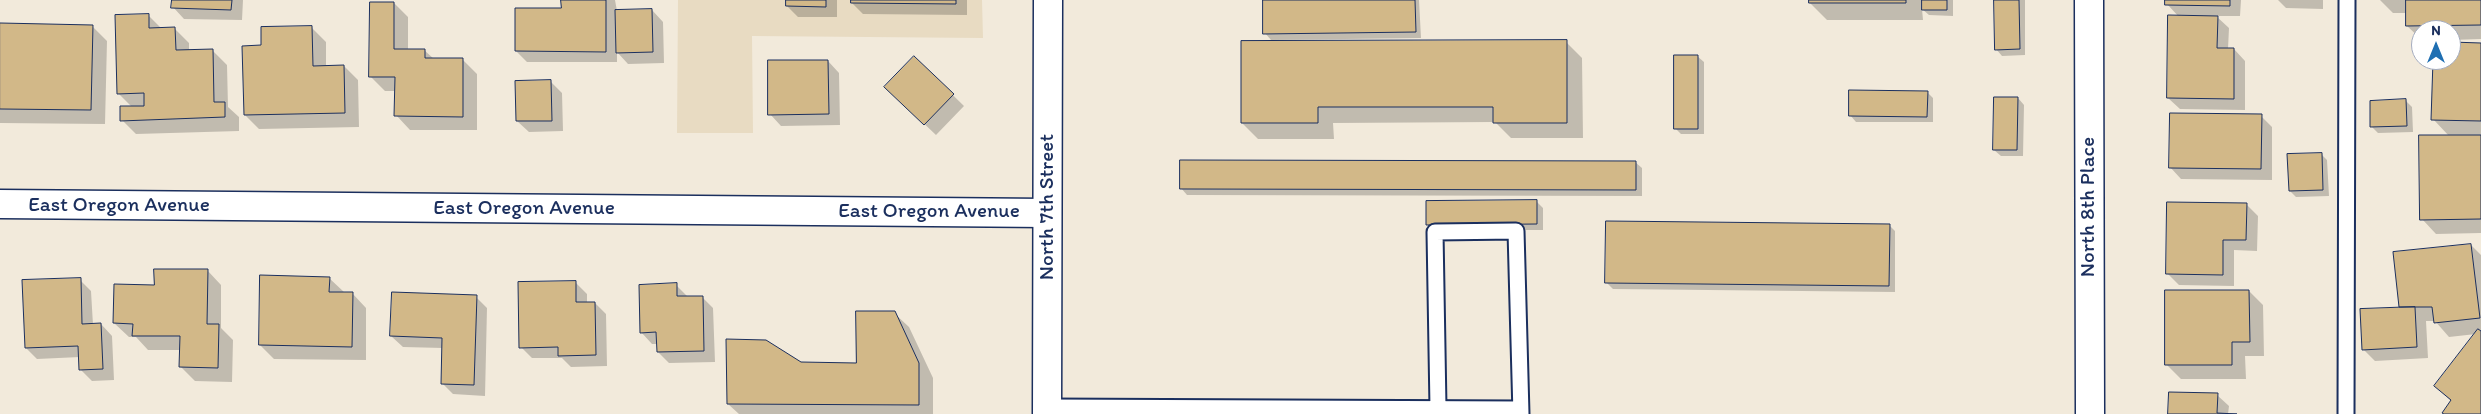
<!DOCTYPE html>
<html>
<head>
<meta charset="utf-8">
<style>
  body { margin:0 }
  #map { position:relative; width:2481px; height:414px; overflow:hidden; background:#f2eadb; font-family:Itim,sans-serif }
  canvas { display:block }
  .north { position:absolute; left:2411px; top:20px; width:50px; height:50px; box-sizing:border-box; background:#fff; border:1px solid #a4acbf; border-radius:50%; rotate:0deg; font-size:14px; font-weight:700; line-height:20px; text-align:center; color:#1b2f5e }
  .north::after { content:''; display:block; margin:auto; width:18px; height:22px; background:#1f6fb2; clip-path:polygon(50% 0,100% 100%,50% 72%,0 100%) }
</style>
</head>
<body>
<div id="map">
<canvas width="2481" height="414"></canvas>
<div class="north">N</div>
</div>
<script>
const ctx = document.querySelector('canvas').getContext('2d');
ctx.lineJoin = 'round';
function fill(path, color) { ctx.fillStyle = color; ctx.fill(path, 'evenodd'); }
function trace(path, color, width, dash) { ctx.strokeStyle = color; ctx.lineWidth = width; ctx.lineCap = dash ? 'butt' : 'round'; ctx.setLineDash(dash || []); ctx.stroke(path); }
function write(font, color, halo, rows, align = 'center') {
  ctx.font = font + ' Itim,sans-serif'; ctx.lineWidth = 4.5; ctx.setLineDash([]); ctx.textBaseline = 'middle'; ctx.strokeStyle = halo; ctx.fillStyle = color; for (const [text, x, y, turn = 0] of rows) {
    ctx.save(); ctx.translate(x, y); ctx.rotate((+turn || 0) * Math.PI / 180); ctx.textAlign = isNaN(turn) ? turn : align; if (halo) ctx.strokeText(text, 0, 0); ctx.fillText(text, 0, 0); ctx.restore();
  }
}
fill(new Path2D(`
  M678,0H982L983,38L752,36L753,133H677Z`), '#e8dbc2');
fill(new Path2D(`
  M173,0H243L242,20L184,19L173,7Z
  M562,0H615L617,11L652,10L663,22L664,63L628,64L617,52V62H527L516,51L562,10Z
  M787,0H837V17H798L787,6Z
  M852,0H967V15L863,14L852,3Z
  M1264,0H1419L1421,38L1271,40L1265,33Z
  M1810,0H1953V16L1929,15L1922,9L1923,20H1827L1810,3Z
  M1995,0H2025V55L2002,56L1996,49Z
  M2167,0H2241L2240,16H2216L2229,28L2228,49H2234L2245,61V110L2180,109L2168,98L2179,17L2167,4Z
  M2278,0H2323V9L2286,8Z
  M2380,0H2481V39L2451,40V30H2421V39L2407,26V13H2393Z
  M394,3L408,17V50H424L434,59H462L477,74V130H410L396,115V91H385L370,76Z
  M148,15L162,29L174,28L189,43V51L212,50L227,65L228,107L239,117V131L136,134L122,120L132,107L118,93Z
  M0,25L93,27L107,41L105,124L0,123Z
  M311,27L326,42V67L344,66L358,80L359,127L259,129L245,115L263,47Z
  M1566,42L1582,58L1583,138H1511L1495,122L1333,123L1334,139H1258L1242,123Z
  M2451,44H2481V233L2436,234L2422,219L2449,136L2433,119L2434,60H2451Z
  M1697,56L1704,62V134H1681L1675,128Z
  M914,57L964,106L936,135L897,98Z
  M828,61L839,73L840,125L781,126L770,114Z
  M550,81L562,93L563,131L529,132L517,121Z
  M1927,92L1933,98V122H1856L1850,115Z
  M2018,98L2024,105L2023,156H2001L1994,150Z
  M2406,101L2412,107L2413,132L2378,133L2372,127Z
  M2261,116L2272,127V180L2181,179L2170,167Z
  M2321,154L2327,160L2329,196L2296,197L2290,191Z
  M1635,162L1642,168V196L1187,195L1181,188Z
  M1537,202L1543,208V230H1433L1427,224Z
  M2246,204L2258,216L2257,251L2234,250V286L2179,285L2168,274Z
  M1889,225L1895,231V292L1613,289L1607,283Z
  M2471,245L2481,255V414H2445L2452,402L2435,386L2476,334L2449,337L2435,321H2426L2428,358L2375,361L2363,349L2402,309L2400,307Z
  M207,270L221,285V328L233,340L232,382L195,381L181,367V350H148L136,337H129L114,323Z
  M329,278L344,292L352,293L366,308V360L274,359L260,345Z
  M80,280L91,291L93,325L101,324L112,336L114,380L92,381L80,369V357L37,359L26,348Z
  M575,282L587,294V303H595L606,314L607,366L571,367L562,358H532L521,347Z
  M676,285L688,297H702L713,308L715,362L669,363L658,352V344H652L641,332Z
  M2249,291L2263,305L2264,356H2245L2246,379H2181L2167,365Z
  M476,297L487,308L485,396L453,394L442,383L443,348L403,347L391,336Z
  M894,313L909,327L933,378V414H739L728,404L857,364Z
  M2217,395L2229,406L2228,414H2170Z`), '#0003');
const building = new Path2D(`
  M172,0H232L231,10L171,8Z
  M561,0H606V52L515,51V8H561Z
  M786,0H826V7L786,6Z
  M851,0H956V4L851,3Z
  M1263,0H1415L1416,32L1263,34Z
  M1809,0H1906V3H1809Z
  M1922,0H1947V10H1922Z
  M1994,0H2019L2020,49L1995,50Z
  M2165,0H2230V6L2165,5Z
  M2406,0H2481V25L2406,26Z
  M370,2H394V49H425V58H463V117L394,116L395,77H369Z
  M652,9L653,52L616,53L615,10Z
  M149,14V28L175,27L176,50L213,49L214,102H225V117L120,121V106H144V93L117,94L115,15Z
  M2168,15L2218,16L2217,48H2234V99L2167,98Z
  M0,23L93,25L91,110L0,109Z
  M312,26L313,66L344,65L345,113L244,115L242,46L261,45V27Z
  M1567,40V123H1493V107H1318V123H1241V41Z
  M2451,42L2481,43V121L2431,120L2433,60H2451Z
  M1674,55H1698V129H1674Z
  M914,56L954,94L924,125L884,87Z
  M768,60H828L829,114L768,115Z
  M551,80L552,121H516L515,81Z
  M1849,90L1928,91L1927,117L1849,116Z
  M1994,97H2018L2017,150H1993Z
  M2406,99L2407,126L2370,127V101Z
  M2170,113L2262,114L2261,169L2169,168Z
  M2419,135H2481V219L2420,220Z
  M2322,153L2323,190L2289,191L2287,154Z
  M1180,160L1636,161V190L1180,189Z
  M1537,200V224L1426,225V201Z
  M2167,202L2247,203L2246,240H2223V275L2166,274Z
  M1606,221L1890,224L1889,286L1605,283Z
  M2471,244L2480,318L2434,323L2432,307H2399L2393,252Z
  M154,269H208L207,324H219L218,368L179,367L180,336H132L133,324L113,323L114,284L154,285Z
  M260,275L330,277L329,292H353L352,347L259,345Z
  M81,278L82,324L101,323L103,369L79,370L78,346L25,348L22,280Z
  M576,281V302H595L596,355L558,356V347L519,348L518,282Z
  M677,283V296H703L704,351L657,352L656,332L640,333L639,285Z
  M2165,290H2249L2250,342H2232V365H2165Z
  M392,292L477,295L474,385L441,384L442,338L390,336Z
  M2415,307L2417,347L2362,350L2360,309Z
  M856,311H895L919,363V405L727,404L726,339L766,340L801,362L856,363Z
  M2478,329L2481,331V414H2444L2442,413L2451,400L2434,386Z
  M2169,392L2218,393L2217,413L2237,414H2168Z`);
fill(building, '#d2b888');
trace(building, '#1b2f5e', 1);
const service = new Path2D(`
  M1047,407L1520,409
  M1438,408L1435,232L1516,231L1521,414
  M2346,414L2347,0`);
const minor = new Path2D(`
  M2089,0L2090,414
  M0,204L1047,213`);
const primary = new Path2D(`
  M1047,414L1048,0`);
trace(service, '#1b2f5e', 19);
trace(minor, '#1b2f5e', 31);
trace(primary, '#1b2f5e', 31);
trace(service, '#fff', 15);
trace(minor, '#fff', 28);
trace(primary, '#fff', 28);
write('21px', '#1b2f5e', '#fff', [
  ["East Oregon Avenue",119,206],
  ["North 7th Street",1048,207,-90],
  ["North 8th Place",2089,207,-90],
  ["East Oregon Avenue",524,209],
  ["East Oregon Avenue",929,212]
]);
</script>
</body>
</html>
